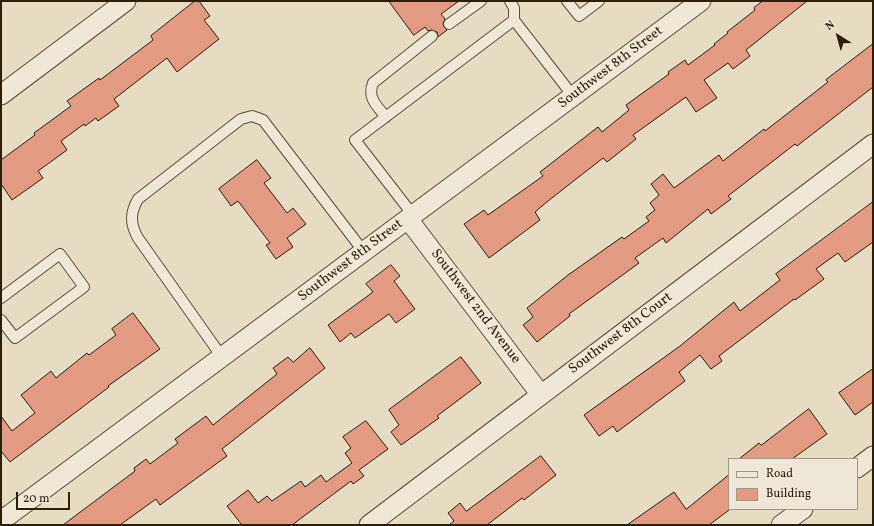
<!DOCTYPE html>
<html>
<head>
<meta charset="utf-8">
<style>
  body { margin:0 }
  #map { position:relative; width:874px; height:526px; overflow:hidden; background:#e6dcc3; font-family:Vollkorn,serif }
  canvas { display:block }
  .frame { position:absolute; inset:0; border:2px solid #2c1e08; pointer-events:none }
  .legend { position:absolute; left:728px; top:458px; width:130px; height:52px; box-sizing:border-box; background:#efe8d8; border:1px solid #a19785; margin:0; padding:5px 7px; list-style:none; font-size:12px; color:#2c1e08 }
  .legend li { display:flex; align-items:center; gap:8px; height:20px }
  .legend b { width:20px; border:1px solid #a19785 }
  .north { position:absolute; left:818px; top:16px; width:40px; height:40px; -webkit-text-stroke:3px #efe8d8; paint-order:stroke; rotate:323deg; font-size:11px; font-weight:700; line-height:16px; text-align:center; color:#2c1e08 }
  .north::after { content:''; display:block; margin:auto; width:14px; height:18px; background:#2c1e08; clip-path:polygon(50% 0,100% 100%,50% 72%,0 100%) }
  .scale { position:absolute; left:16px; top:492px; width:54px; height:18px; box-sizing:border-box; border:2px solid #2c1e08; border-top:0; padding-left:5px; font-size:12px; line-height:14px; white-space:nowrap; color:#2c1e08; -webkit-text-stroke:3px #efe8d8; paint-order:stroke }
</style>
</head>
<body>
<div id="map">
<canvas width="874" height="526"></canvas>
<div class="frame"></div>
<ul class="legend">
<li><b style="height:5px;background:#efe8d8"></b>Road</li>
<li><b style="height:11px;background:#e29b81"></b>Building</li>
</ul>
<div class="north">N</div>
<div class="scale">20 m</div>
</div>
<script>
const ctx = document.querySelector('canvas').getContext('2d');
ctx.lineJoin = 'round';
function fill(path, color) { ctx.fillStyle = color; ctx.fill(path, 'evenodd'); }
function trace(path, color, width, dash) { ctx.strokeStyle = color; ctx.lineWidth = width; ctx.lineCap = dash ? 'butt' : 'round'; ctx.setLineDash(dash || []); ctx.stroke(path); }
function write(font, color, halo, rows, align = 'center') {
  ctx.font = font + ' Vollkorn,serif'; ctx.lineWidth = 4; ctx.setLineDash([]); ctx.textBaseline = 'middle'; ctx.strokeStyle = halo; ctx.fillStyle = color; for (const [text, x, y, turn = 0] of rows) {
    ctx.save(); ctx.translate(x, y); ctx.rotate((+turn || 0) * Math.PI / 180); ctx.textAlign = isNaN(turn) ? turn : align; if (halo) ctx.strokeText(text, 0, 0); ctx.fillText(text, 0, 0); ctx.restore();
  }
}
const building = new Path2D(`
  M195,1H199L210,16L204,20L219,39L177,72L167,58L114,99L119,106L98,121L96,118L85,126L84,124L61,141L67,150L38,171L43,178L12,200L1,184V160L35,135L34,133L71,106L67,101L99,78L100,80L153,40L151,36Z
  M389,1H459L441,14L445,19L443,24L444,27L447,30L438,37L437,32L431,30L428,31L425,27L414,35Z
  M763,1H807L746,50L750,56L733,69L728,63L704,80L717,98L696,112L686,97L633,135L636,139L607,162L603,158L548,201L535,212L540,220L489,258L464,224L484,210L488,215L543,176L540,172L598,127L602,132L629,110L626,105L669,74L668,72L685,60L688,65L715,45L714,44L728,33L727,32L755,10L754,8Z
  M873,44V87L797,146L795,144L728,196L731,199L711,214L708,209L666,243L663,238L635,258L639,263L569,314L570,316L537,342L523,325L533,317L527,308L568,275L622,237L624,239L649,221L646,217L655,210L650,203L659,195L651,184L663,174L674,188L719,155L723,161L764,129L765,131L828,82L826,80Z
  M257,160L271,178L264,183L287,213L293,208L306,224L287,238L293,247L276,259L266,245L270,243L238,201L231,206L219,189Z
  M873,202V242L845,262L838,253L816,269L824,279L795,300L794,299L719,356L722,361L711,369L700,355L679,372L685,381L617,432L613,426L599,436L584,415L680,346L734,302L740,311L780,280L776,274Z
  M391,265L400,276L394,281L415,309L396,323L389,314L355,338L351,333L340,342L328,325L373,292L366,284Z
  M133,313L160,349L108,386L109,387L10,462L1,451V416L12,431L35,413L21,395L51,371L56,378L87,353L89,355L116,335L112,329Z
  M310,348L325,368L222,449L227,456L160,505L156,499L120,525H63L135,471L134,468L146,459L150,464L178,443L175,439L206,416L213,425L277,374L273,368L288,357L293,362Z
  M461,357L481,383L437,416L439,418L401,445L391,432L399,425L389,410Z
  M873,369V402L855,415L839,393Z
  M809,409L827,434L792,459H739L759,443L761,445Z
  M366,421L388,449L359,470L364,476L353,484L351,481L292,525H242L227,506L248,490L258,503L267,496L272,501L301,481L305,487L321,475L326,482L352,463L345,453L351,448L343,437Z
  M541,456L556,475L524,500L522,498L487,525H449L454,521L448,513L460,503L466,511Z
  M729,475V510L709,525H627L674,492L686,509Z`);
fill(building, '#e29b81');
trace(building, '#2c1e08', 1);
const service = new Path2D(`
  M510,1L514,8V20
  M567,1L579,16L599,1
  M449,24L481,1
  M386,117C377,106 367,98 373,83L432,36
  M413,215L355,140L514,20L573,96
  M1,298L60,254L84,287L15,338L1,320
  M222,357L138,238C130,224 130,213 138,199L241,119L252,116L263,120L364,252`);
const minor = new Path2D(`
  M1,95L126,1
  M408,219L541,395
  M857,468L873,456
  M1,521L701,1
  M369,525L873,144
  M781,525L803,509`);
trace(service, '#5a4e37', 12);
trace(minor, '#5a4e37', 21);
trace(service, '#efe8d8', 10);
trace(minor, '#efe8d8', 19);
write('14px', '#2c1e08', '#efe8d8', [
  ["Southwest 8th Street",611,68,-37],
  ["Southwest 8th Street",351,261,-37],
  ["Southwest 2nd Avenue",475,307,53],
  ["Southwest 8th Court",621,334,-37]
]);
</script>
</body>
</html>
